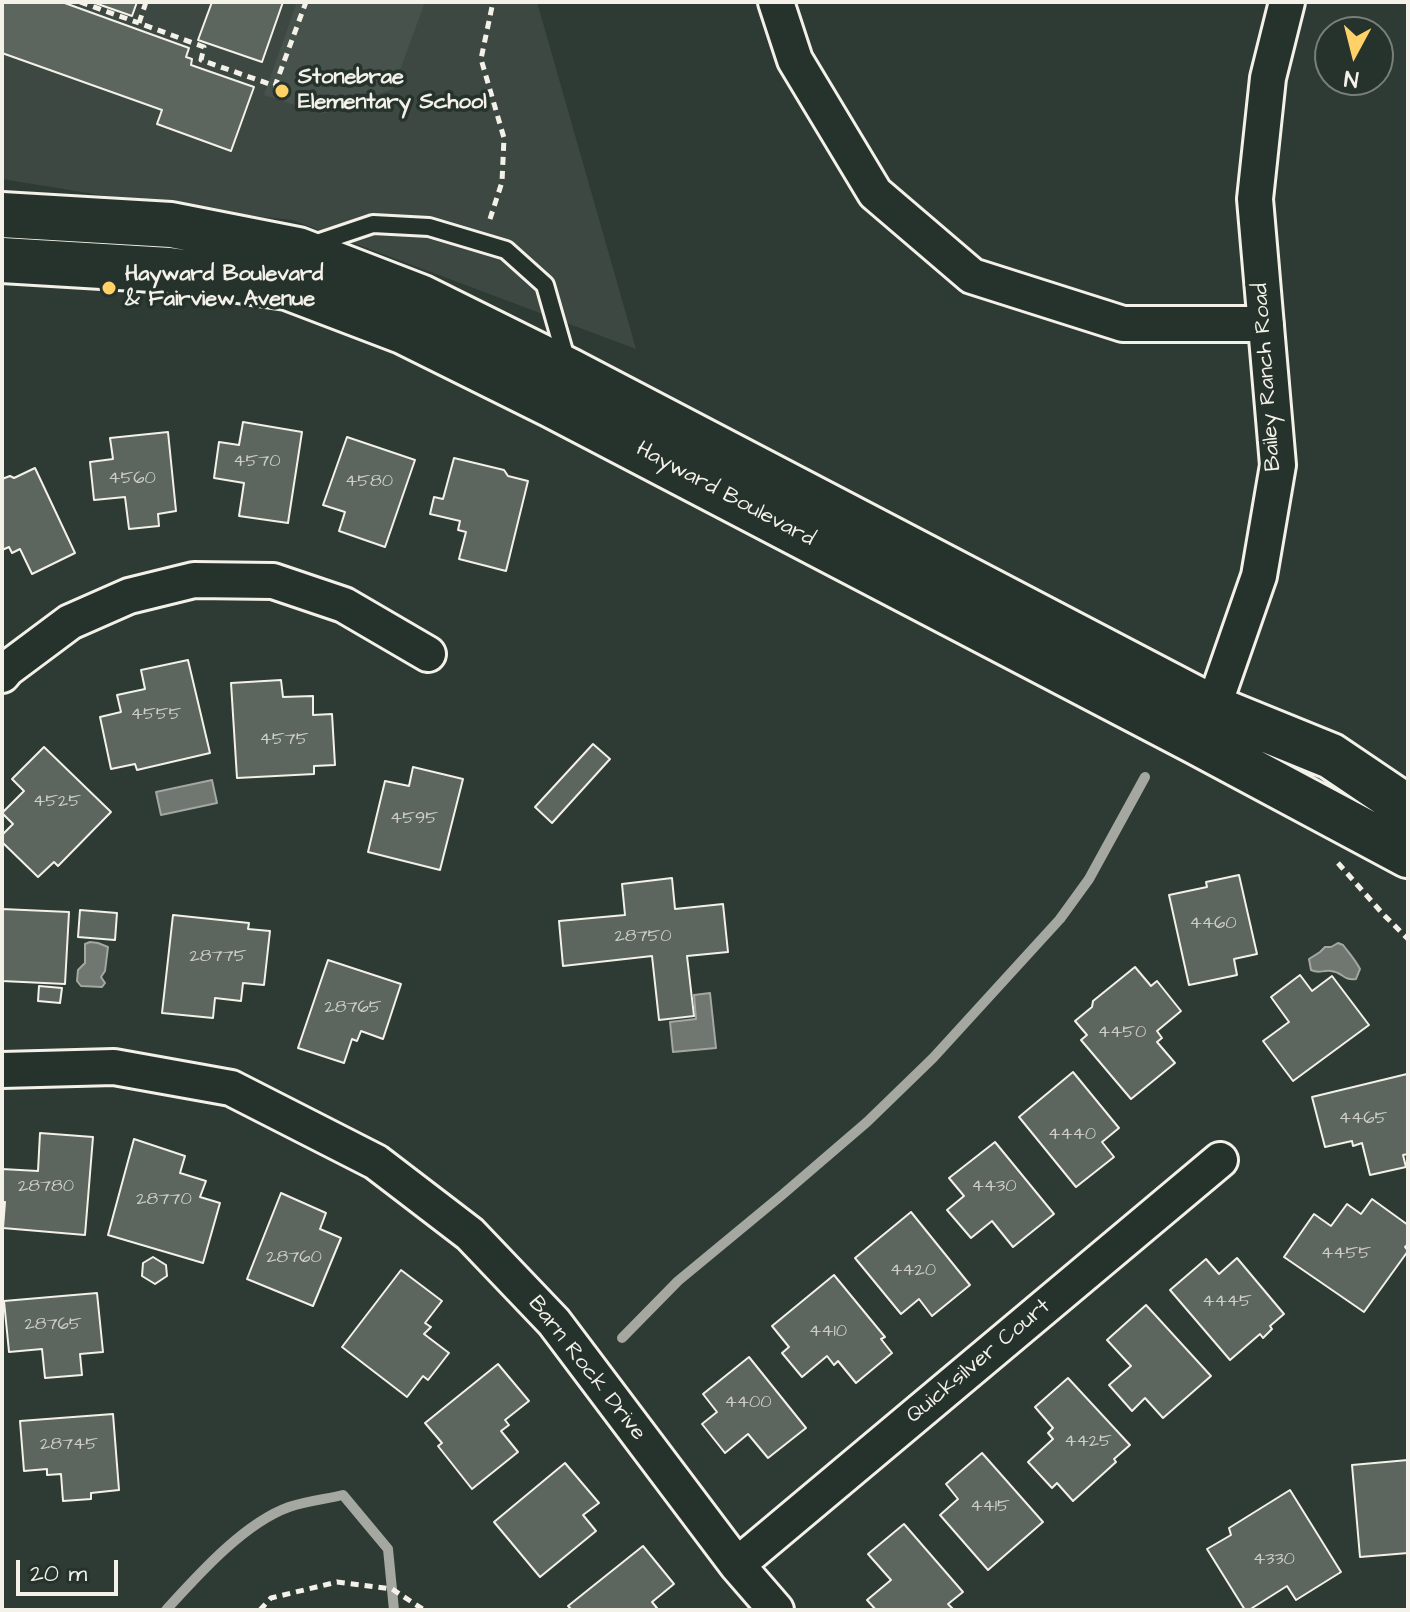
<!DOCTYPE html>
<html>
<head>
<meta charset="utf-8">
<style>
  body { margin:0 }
  #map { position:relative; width:1410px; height:1612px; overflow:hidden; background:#2e3b34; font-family:"Architects Daughter",sans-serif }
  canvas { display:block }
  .frame { position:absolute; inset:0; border:4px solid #f4f1e8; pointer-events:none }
  .north { position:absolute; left:1314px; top:16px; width:80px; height:80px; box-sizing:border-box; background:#26332d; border:2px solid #787f78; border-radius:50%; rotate:187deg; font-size:22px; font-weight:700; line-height:32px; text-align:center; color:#f4f1e8 }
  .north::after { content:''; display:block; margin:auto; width:28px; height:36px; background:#ffd166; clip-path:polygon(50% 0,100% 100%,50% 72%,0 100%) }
  .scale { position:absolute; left:16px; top:1560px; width:102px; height:36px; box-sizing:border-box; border:4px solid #f4f1e8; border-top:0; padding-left:10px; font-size:24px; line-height:28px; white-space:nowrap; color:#f4f1e8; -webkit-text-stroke:6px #26332d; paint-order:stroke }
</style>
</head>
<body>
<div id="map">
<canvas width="1410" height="1612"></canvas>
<div class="frame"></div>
<div class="north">N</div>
<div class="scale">20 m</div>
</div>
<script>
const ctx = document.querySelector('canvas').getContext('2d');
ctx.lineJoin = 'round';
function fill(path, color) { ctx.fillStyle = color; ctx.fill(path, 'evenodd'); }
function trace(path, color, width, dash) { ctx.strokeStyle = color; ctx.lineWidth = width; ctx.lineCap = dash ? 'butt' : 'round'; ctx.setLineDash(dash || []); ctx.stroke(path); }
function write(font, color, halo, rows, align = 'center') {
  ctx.font = font + ' "Architects Daughter",sans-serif'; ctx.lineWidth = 7; ctx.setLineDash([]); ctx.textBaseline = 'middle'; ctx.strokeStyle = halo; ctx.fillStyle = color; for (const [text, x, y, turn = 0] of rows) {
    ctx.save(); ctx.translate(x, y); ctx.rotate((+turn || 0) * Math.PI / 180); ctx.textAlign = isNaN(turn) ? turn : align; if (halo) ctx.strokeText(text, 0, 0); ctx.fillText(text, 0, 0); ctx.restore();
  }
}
fill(new Path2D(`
  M2,2H537L636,349L292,220L174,207L2,179Z`), '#3c4841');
fill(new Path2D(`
  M297,2H425L393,89L322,114L264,95Z`), '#48524c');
const water = new Path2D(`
  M212,780L217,803L161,815L156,792Z
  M90,942L98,943L108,947L105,971L101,977L105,983L102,987L81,986L77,981L78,970L85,963V944Z
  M1338,943L1343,945C1349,953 1355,959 1360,969L1356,979C1343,981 1343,972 1331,971C1322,970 1319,974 1311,970L1309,959L1320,952L1325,947H1331Z
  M710,993L716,1048L673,1052L670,1022L696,1019L694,995Z`);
fill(water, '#6f7770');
trace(water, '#a4a8a0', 2);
trace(new Path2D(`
  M622,1338L678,1281L782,1195L867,1122L933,1058L1060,919L1089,879L1145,777
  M166,1610C198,1575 244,1523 289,1507C306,1501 326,1499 343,1495L388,1549L394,1610`), '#a4a8a0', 10);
const building = new Path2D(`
  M2,2H62L189,48L186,57L192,59L191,65L254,87L231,151L157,124L162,110L2,53Z
  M92,2H137L132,16Z
  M212,2H283L262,62L198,40Z
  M243,422L302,432L288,523L239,516L244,483L214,478L219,442L239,445Z
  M168,432L176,511L158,514L159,526L129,529L125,497L94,500L90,462L113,459L110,438Z
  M347,437L415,460L385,547L339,531L345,512L323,505Z
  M454,458L504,470L508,476L528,481L506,571L459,559L466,532L458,530L460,521L430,514L434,497L443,499Z
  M35,468L75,553L32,574L20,549L12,553L9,547L2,550V479L10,476L14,478Z
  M188,660L210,753L137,770L135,764L111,769L100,717L121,712L117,695L145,689L141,670Z
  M281,680L283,697L313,696V715L332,714L335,765L314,766V774L237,778L231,683Z
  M593,744L610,759L552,823L535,807Z
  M44,747L111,812L58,866L54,862L38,877L2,842V835L13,824L2,813L24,791L12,779Z
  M413,767L463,779L440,870L368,852L385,781L409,786Z
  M1239,875L1257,954L1234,959L1237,975L1189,985L1169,895L1207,887L1206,882Z
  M672,878L675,909L723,904L728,952L687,956L694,1016L659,1020L652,956L563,966L559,921L625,915L622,884Z
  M2,909L69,912L65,984L2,981Z
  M80,910L117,913L115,940L78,937Z
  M173,915L249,923L248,929L270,931L264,985L243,983L241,1001L215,998L213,1018L162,1013Z
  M328,960L401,984L383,1039L361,1031L357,1041L352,1039L344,1063L298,1048Z
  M1135,967L1151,986L1157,981L1181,1011L1157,1031L1162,1038L1157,1042L1175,1063L1131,1099L1081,1040L1087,1035L1075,1021L1092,1007L1093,1001Z
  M1300,975L1312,991L1332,976L1369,1025L1293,1081L1263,1041L1289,1022L1271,997Z
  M39,986L62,988L60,1003L38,1001Z
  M1073,1072L1119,1128L1102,1142L1114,1157L1076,1187L1019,1117Z
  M1407,1074L1408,1154L1403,1155L1406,1167L1370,1175L1362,1143L1353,1146L1352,1141L1325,1147L1312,1097Z
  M40,1133L93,1137L85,1235L3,1228L5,1202H2V1169L38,1171Z
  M134,1139L185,1156L180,1173L206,1181L200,1197L220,1203L203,1263L108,1235Z
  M995,1142L1054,1214L1013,1247L992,1221L971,1238L947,1210L964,1196L949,1178Z
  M281,1193L326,1213L320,1229L341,1238L313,1306L247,1279Z
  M1372,1199L1408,1225V1244L1405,1247L1408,1251L1364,1312L1284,1257L1314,1214L1331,1226L1347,1204L1361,1214Z
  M911,1212L970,1285L932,1316L919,1299L901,1314L855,1258Z
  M153,1257L166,1265L167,1276L155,1284L142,1276L143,1263Z
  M1237,1258L1284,1314L1270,1326L1272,1329L1263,1338L1260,1334L1230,1360L1170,1290L1206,1259L1219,1274Z
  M401,1270L442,1301L425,1323L431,1327L424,1334L449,1353L428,1380L423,1376L407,1397L342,1347Z
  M834,1275L885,1337L881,1339L892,1353L856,1383L838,1361L834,1365L827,1356L802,1377L782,1353L789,1347L772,1326Z
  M97,1293L103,1352L80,1354L82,1375L45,1378L42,1349L9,1352L4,1301Z
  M1146,1305L1211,1376L1163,1418L1145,1398L1132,1411L1109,1385L1131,1366L1107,1340Z
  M749,1357L806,1428L768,1458L748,1434L725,1453L702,1424L717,1412L703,1394Z
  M498,1364L529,1401L505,1420L509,1425L501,1431L518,1452L472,1489L438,1446L442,1443L425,1423Z
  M1068,1378L1130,1445L1114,1459L1116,1462L1073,1501L1057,1483L1052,1488L1028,1462L1053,1439L1048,1433L1053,1428L1035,1407Z
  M113,1414L119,1490L91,1493V1499L63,1501L61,1474L47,1475V1469L24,1471L20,1421Z
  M982,1453L1043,1522L988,1570L940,1515L958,1499L946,1484Z
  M1408,1460V1553L1360,1557L1352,1465Z
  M565,1463L599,1503L583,1515L596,1531L540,1577L494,1522Z
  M1290,1490L1341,1572L1296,1600L1287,1586L1249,1610H1245L1207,1549L1231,1535L1229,1528Z
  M904,1524L963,1592L948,1604L954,1610H876L867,1600L891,1580L868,1554Z
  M643,1546L674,1584L652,1602L657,1608L653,1610H572L568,1606Z`);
fill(building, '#5c655e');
trace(building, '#f4f1e8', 2);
const service = new Path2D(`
  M308,246L373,224L429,227L506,250L545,285L567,362`);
const minor = new Path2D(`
  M776,2L795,60L875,193L972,276L1123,324H1266
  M2,675L7,669L70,622L129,596L194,580L273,581L344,605L428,654
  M1201,730L1213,708L1259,576L1278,465L1255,199L1268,78L1287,2
  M2,1070L114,1067L231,1088L376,1162L470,1234L554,1322L737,1565L776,1610
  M737,1565L1220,1160`);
const secondary = new Path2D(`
  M2,215L171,225L298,250L420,297L569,371L1213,708L1331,756L1408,808
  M2,260L169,270L287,287L405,332L552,405L1195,741L1408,855`);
trace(service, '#f4f1e8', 22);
trace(minor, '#f4f1e8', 40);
trace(secondary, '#f4f1e8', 50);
trace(new Path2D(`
  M80,2L139,23
  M146,2L139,23L204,47L201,60L275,86L306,2
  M490,219L502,182L504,138L481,59L493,2
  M1338,863L1383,914L1408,939
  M260,1610L271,1598L337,1582L392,1589L424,1610`), '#f4f1e8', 5, [8, 6]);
trace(service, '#26332d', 16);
trace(minor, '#26332d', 34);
trace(secondary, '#26332d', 44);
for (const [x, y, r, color] of [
  [282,91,8,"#ffd166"],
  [109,288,8,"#ffd166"]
]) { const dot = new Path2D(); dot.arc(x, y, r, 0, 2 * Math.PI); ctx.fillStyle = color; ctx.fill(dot); trace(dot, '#26332d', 3); }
write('18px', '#cecec6', null, [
  ["4570",257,462],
  ["4560",132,479],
  ["4580",369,482],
  ["4555",156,715],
  ["4575",284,740],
  ["4525",57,802],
  ["4595",414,819],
  ["4460",1213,924],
  ["28750",643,937],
  ["28775",218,957],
  ["28765",353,1008],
  ["4450",1122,1033],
  ["4465",1363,1119],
  ["4440",1072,1135],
  ["28780",46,1187],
  ["4430",994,1187],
  ["28770",164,1200],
  ["4455",1346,1254],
  ["28760",294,1258],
  ["4420",913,1271],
  ["4445",1227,1302],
  ["28765",53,1325],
  ["4410",828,1332],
  ["4400",748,1403],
  ["4425",1088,1442],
  ["28745",69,1445],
  ["4415",990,1507],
  ["4330",1274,1560]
]);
write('bold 22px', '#f4f1e8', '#26332d', [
  ["Stonebrae",298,78],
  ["Elementary School",298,103],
  ["Hayward Boulevard",125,275],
  ["& Fairview Avenue",125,300]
], 'left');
write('22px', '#f4f1e8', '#26332d', [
  ["Bailey Ranch Road",1268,377,-94],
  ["Hayward Boulevard",725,495,28],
  ["Quicksilver Court",979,1362,-40],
  ["Barn Rock Drive",586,1369,52]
]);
</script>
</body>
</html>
